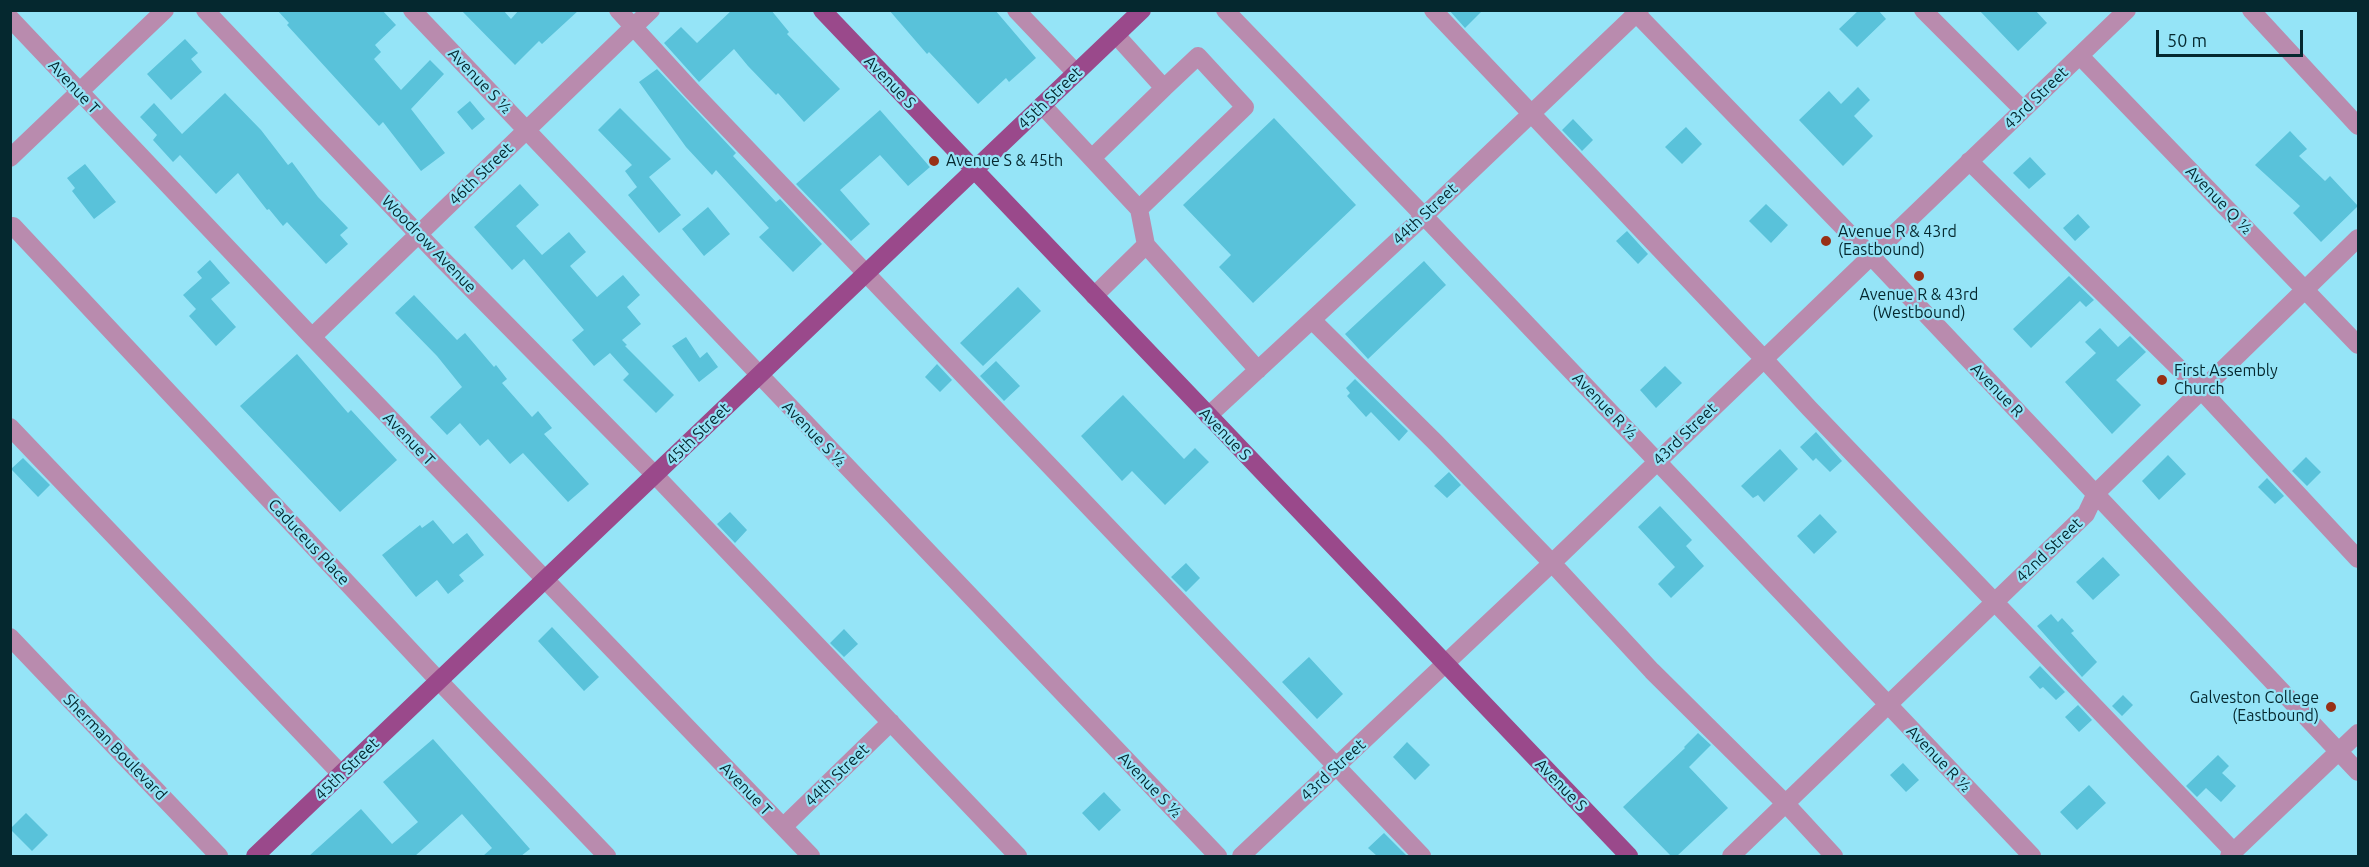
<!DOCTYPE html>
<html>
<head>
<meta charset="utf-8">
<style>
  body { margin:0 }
  #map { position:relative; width:2369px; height:867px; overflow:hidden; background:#95e4f7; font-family:Ubuntu,sans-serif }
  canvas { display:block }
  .frame { position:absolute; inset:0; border:12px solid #05282f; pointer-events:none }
  .scale { position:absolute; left:2156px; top:30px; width:147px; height:27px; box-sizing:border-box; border:3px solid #05282f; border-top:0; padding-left:8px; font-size:18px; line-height:21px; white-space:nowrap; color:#05282f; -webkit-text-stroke:4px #95e4f7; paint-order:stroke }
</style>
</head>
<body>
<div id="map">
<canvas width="2369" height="867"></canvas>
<div class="frame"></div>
<div class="scale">50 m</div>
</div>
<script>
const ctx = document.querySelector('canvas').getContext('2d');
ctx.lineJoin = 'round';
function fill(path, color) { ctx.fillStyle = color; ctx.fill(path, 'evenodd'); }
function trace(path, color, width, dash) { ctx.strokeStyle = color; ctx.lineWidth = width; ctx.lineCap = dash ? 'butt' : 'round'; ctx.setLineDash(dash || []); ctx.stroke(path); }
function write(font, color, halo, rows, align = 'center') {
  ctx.font = font + ' Ubuntu,sans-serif'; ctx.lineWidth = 4.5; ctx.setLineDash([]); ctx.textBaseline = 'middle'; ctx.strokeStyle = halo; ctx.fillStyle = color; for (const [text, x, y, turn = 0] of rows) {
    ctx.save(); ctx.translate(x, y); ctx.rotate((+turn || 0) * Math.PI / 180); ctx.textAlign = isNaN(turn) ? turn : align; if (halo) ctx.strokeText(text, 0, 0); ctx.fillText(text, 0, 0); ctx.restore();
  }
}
fill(new Path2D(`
  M277,10H382L396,25L375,45L381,52L374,59L401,90L430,60L444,74L411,109L445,153L421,171L383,122L379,126L287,25L289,23Z
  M461,10H503L511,19L519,10H579L542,44L539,41L515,65Z
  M732,10H771L789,32L787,34L840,89L804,122L778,93L776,95L748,66L734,49L699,82L664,43L681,27L697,43Z
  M889,10H995L1036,58L1009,82L1006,78L978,104L929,52L927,54Z
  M1449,10H1483L1465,28Z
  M1859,10H1878L1886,19L1857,47L1839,29Z
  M1979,10H2035L2047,23L2018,51Z
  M185,39L198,53L191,59L202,72L171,100L147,74Z
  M657,69L736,153L733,156L776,202L780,199L822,244L793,272L759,237L769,228L716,170L712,175L686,147L639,82Z
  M1858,87L1870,100L1854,116L1873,136L1843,166L1799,120L1829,91L1841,104Z
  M225,93L261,130L288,165L292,162L318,197L348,228L340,235L348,244L326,264L287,222L283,226L269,209L267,210L238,173L216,194L180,155L173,162L153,140L157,135L140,117L154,103L182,134Z
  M470,101L485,119L472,130L457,112Z
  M620,108L671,159L649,177L681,215L659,233L628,195L637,187L625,171L632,165L598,130Z
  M880,110L930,167L908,186L880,155L840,190L870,224L851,241L796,184Z
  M1274,118L1356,205L1253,303L1219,267L1231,255L1183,205Z
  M1573,119L1593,140L1582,151L1562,130Z
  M1686,127L1702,144L1682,164L1665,147Z
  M2290,131L2307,149L2299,156L2325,181L2330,176L2358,206L2321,242L2293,213L2300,206L2255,165Z
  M2030,157L2046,174L2029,189L2013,173Z
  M85,164L116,202L94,219L72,191L75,188L67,178Z
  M520,184L539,205L516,226L542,255L569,232L586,252L570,266L597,297L623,275L640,295L627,307L641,324L622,340L627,345L625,346L674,395L656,413L623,380L629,374L610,353L594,366L572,340L584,330L524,259L512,270L474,227Z
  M1766,204L1788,225L1771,243L1749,221Z
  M708,207L730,234L704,256L682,229Z
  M2078,214L2090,227L2075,241L2063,228Z
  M1627,231L1648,254L1638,264L1616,241Z
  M210,260L230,283L211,299L236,327L216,346L189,316L196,309L183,295L202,278L197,272Z
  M1424,261L1446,285L1368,359L1345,334Z
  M2069,276L2094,300L2086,307L2080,301L2031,348L2013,329Z
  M1018,287L1041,311L983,366L960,343Z
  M414,295L457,340L465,333L494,367L496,365L507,379L502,383L532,417L538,411L552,428L544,434L589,484L568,502L523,453L510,464L488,439L480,446L460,423L447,435L430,417L462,387L437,356L395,313Z
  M2100,328L2118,347L2130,336L2146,352L2116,380L2141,405L2112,434L2065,382L2096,353L2085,342Z
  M686,337L700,358L707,352L718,367L699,382L672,346Z
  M297,354L348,413L351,410L397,460L340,512L240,406Z
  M996,361L1020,386L1004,401L980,376Z
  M937,364L952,380L940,392L925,377Z
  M1665,366L1682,383L1656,408L1640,390Z
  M1355,379L1408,431L1399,441L1371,412L1366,417L1347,396L1350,393L1346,388Z
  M1123,395L1184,459L1195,448L1209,462L1165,505L1132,471L1122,481L1081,436Z
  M1816,432L1842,461L1830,472L1816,458L1813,461L1800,447Z
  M1780,449L1798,469L1764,502L1758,495L1753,498L1741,486Z
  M2168,455L2186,474L2159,500L2142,481Z
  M2306,457L2321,472L2307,486L2292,471Z
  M23,458L50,485L38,497L11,469Z
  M1449,472L1461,485L1447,498L1434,486Z
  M2267,478L2284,496L2275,504L2258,487Z
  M1660,506L1692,540L1686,546L1704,566L1671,598L1658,584L1675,567L1638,527Z
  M730,512L747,530L735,543L717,524Z
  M1820,514L1837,532L1814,554L1797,536Z
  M433,520L453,544L467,533L484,555L459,575L464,581L448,594L437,580L416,597L382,555L420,525L422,528Z
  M2103,557L2120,575L2093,600L2076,582Z
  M1186,563L1200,578L1186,592L1171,577Z
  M2051,614L2058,622L2062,618L2074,631L2071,633L2097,662L2082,677L2037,626Z
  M552,627L599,677L584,691L538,641Z
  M844,629L858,644L844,657L830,643Z
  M1309,657L1343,694L1317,719L1282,682Z
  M2040,666L2065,692L2056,700L2043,687L2040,689L2029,677Z
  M2123,695L2133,705L2122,716L2112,706Z
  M2078,705L2092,720L2079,732L2065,717Z
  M1698,733L1711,745L1689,767L1728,808L1677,856H1671L1623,807L1685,748L1684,747Z
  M433,739L530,849L521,856H483L492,848L462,814L415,856H309L361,809L392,844L418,822L383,782Z
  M1407,742L1430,765L1415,780L1393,757Z
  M2218,755L2229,766L2222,773L2236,786L2221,802L2206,788L2197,797L2186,786Z
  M1903,763L1919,780L1906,792L1890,775Z
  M2089,785L2106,803L2077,830L2060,812Z
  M1104,792L1121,810L1099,831L1082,813Z
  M26,813L48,835L32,851L10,829Z
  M1384,833L1407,856H1377L1368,848Z`), '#59c2da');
trace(new Path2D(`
  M205,10L441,258L655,475L1018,856
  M412,10L1218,856
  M618,10L693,92L1422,856
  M1016,10L1076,73
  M1225,10L1424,216L2032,856
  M1433,10L1764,359L1809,408L2234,852
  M1633,10L1871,256L2358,772
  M1923,10L2023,110
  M2251,10L2358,126
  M10,18L312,337L811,856
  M2080,56L2358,345
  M1042,105L1139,209L1245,107L1198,56L1164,88L1116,35
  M10,158L165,10
  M1092,158L1164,88
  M1969,161L2201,390L2358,559
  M1139,209L1146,245L1258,370
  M13,226L439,681L607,856
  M1094,296L1146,245
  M1312,320L1435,442L1552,563L1652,671L1787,805L1834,856
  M312,337L651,10
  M1208,416L1424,216L1640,10
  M10,427L341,774
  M10,637L219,856
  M783,827L891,722
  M1241,856L1552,563L2127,10
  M1731,856L2086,514L2096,493L2358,238
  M2229,856L2358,733`), '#b98bae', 18);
trace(new Path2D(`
  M822,10L1629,856
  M255,856L1142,10`), '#9a498b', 18);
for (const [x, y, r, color] of [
  [934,161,6,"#983016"],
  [1826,241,6,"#983016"],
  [1919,276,6,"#983016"],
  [2162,380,6,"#983016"],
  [2331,707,6,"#983016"]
]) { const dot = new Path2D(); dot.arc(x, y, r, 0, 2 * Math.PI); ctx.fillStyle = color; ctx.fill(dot); trace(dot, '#95e4f7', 2); }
write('16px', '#05282f', '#95e4f7', [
  ["Avenue S ½",480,81,46],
  ["Avenue S",890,82,46],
  ["Avenue T",74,87,47],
  ["45th Street",1050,98,-44],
  ["43rd Street",2036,98,-44],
  ["46th Street",481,174,-44],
  ["Avenue Q ½",2219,200,46],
  ["44th Street",1425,214,-43],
  ["Woodrow Avenue",429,244,46],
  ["Avenue R",1997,390,46],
  ["Avenue R ½",1605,406,46],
  ["45th Street",698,434,-44],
  ["Avenue S ½",814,434,46],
  ["Avenue S",1225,434,46],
  ["43rd Street",1685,434,-44],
  ["Avenue T",409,439,46],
  ["Caduceus Place",309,542,47],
  ["42nd Street",2049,550,-44],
  ["Sherman Boulevard",115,747,46],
  ["Avenue R ½",1939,759,46],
  ["45th Street",347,769,-44],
  ["43rd Street",1333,770,-43],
  ["44th Street",837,775,-44],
  ["Avenue S ½",1150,785,46],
  ["Avenue S",1561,785,46],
  ["Avenue T",746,789,46]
]);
write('16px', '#05282f', '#95e4f7', [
  ["Avenue S & 45th",946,161],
  ["Avenue R & 43rd",1838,232],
  ["(Eastbound)",1838,250],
  ["Avenue R & 43rd",1919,295,"center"],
  ["(Westbound)",1919,313,"center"],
  ["First Assembly",2174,371],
  ["Church",2174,389],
  ["Galveston College",2319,698,"right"],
  ["(Eastbound)",2319,716,"right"]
], 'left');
</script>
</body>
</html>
